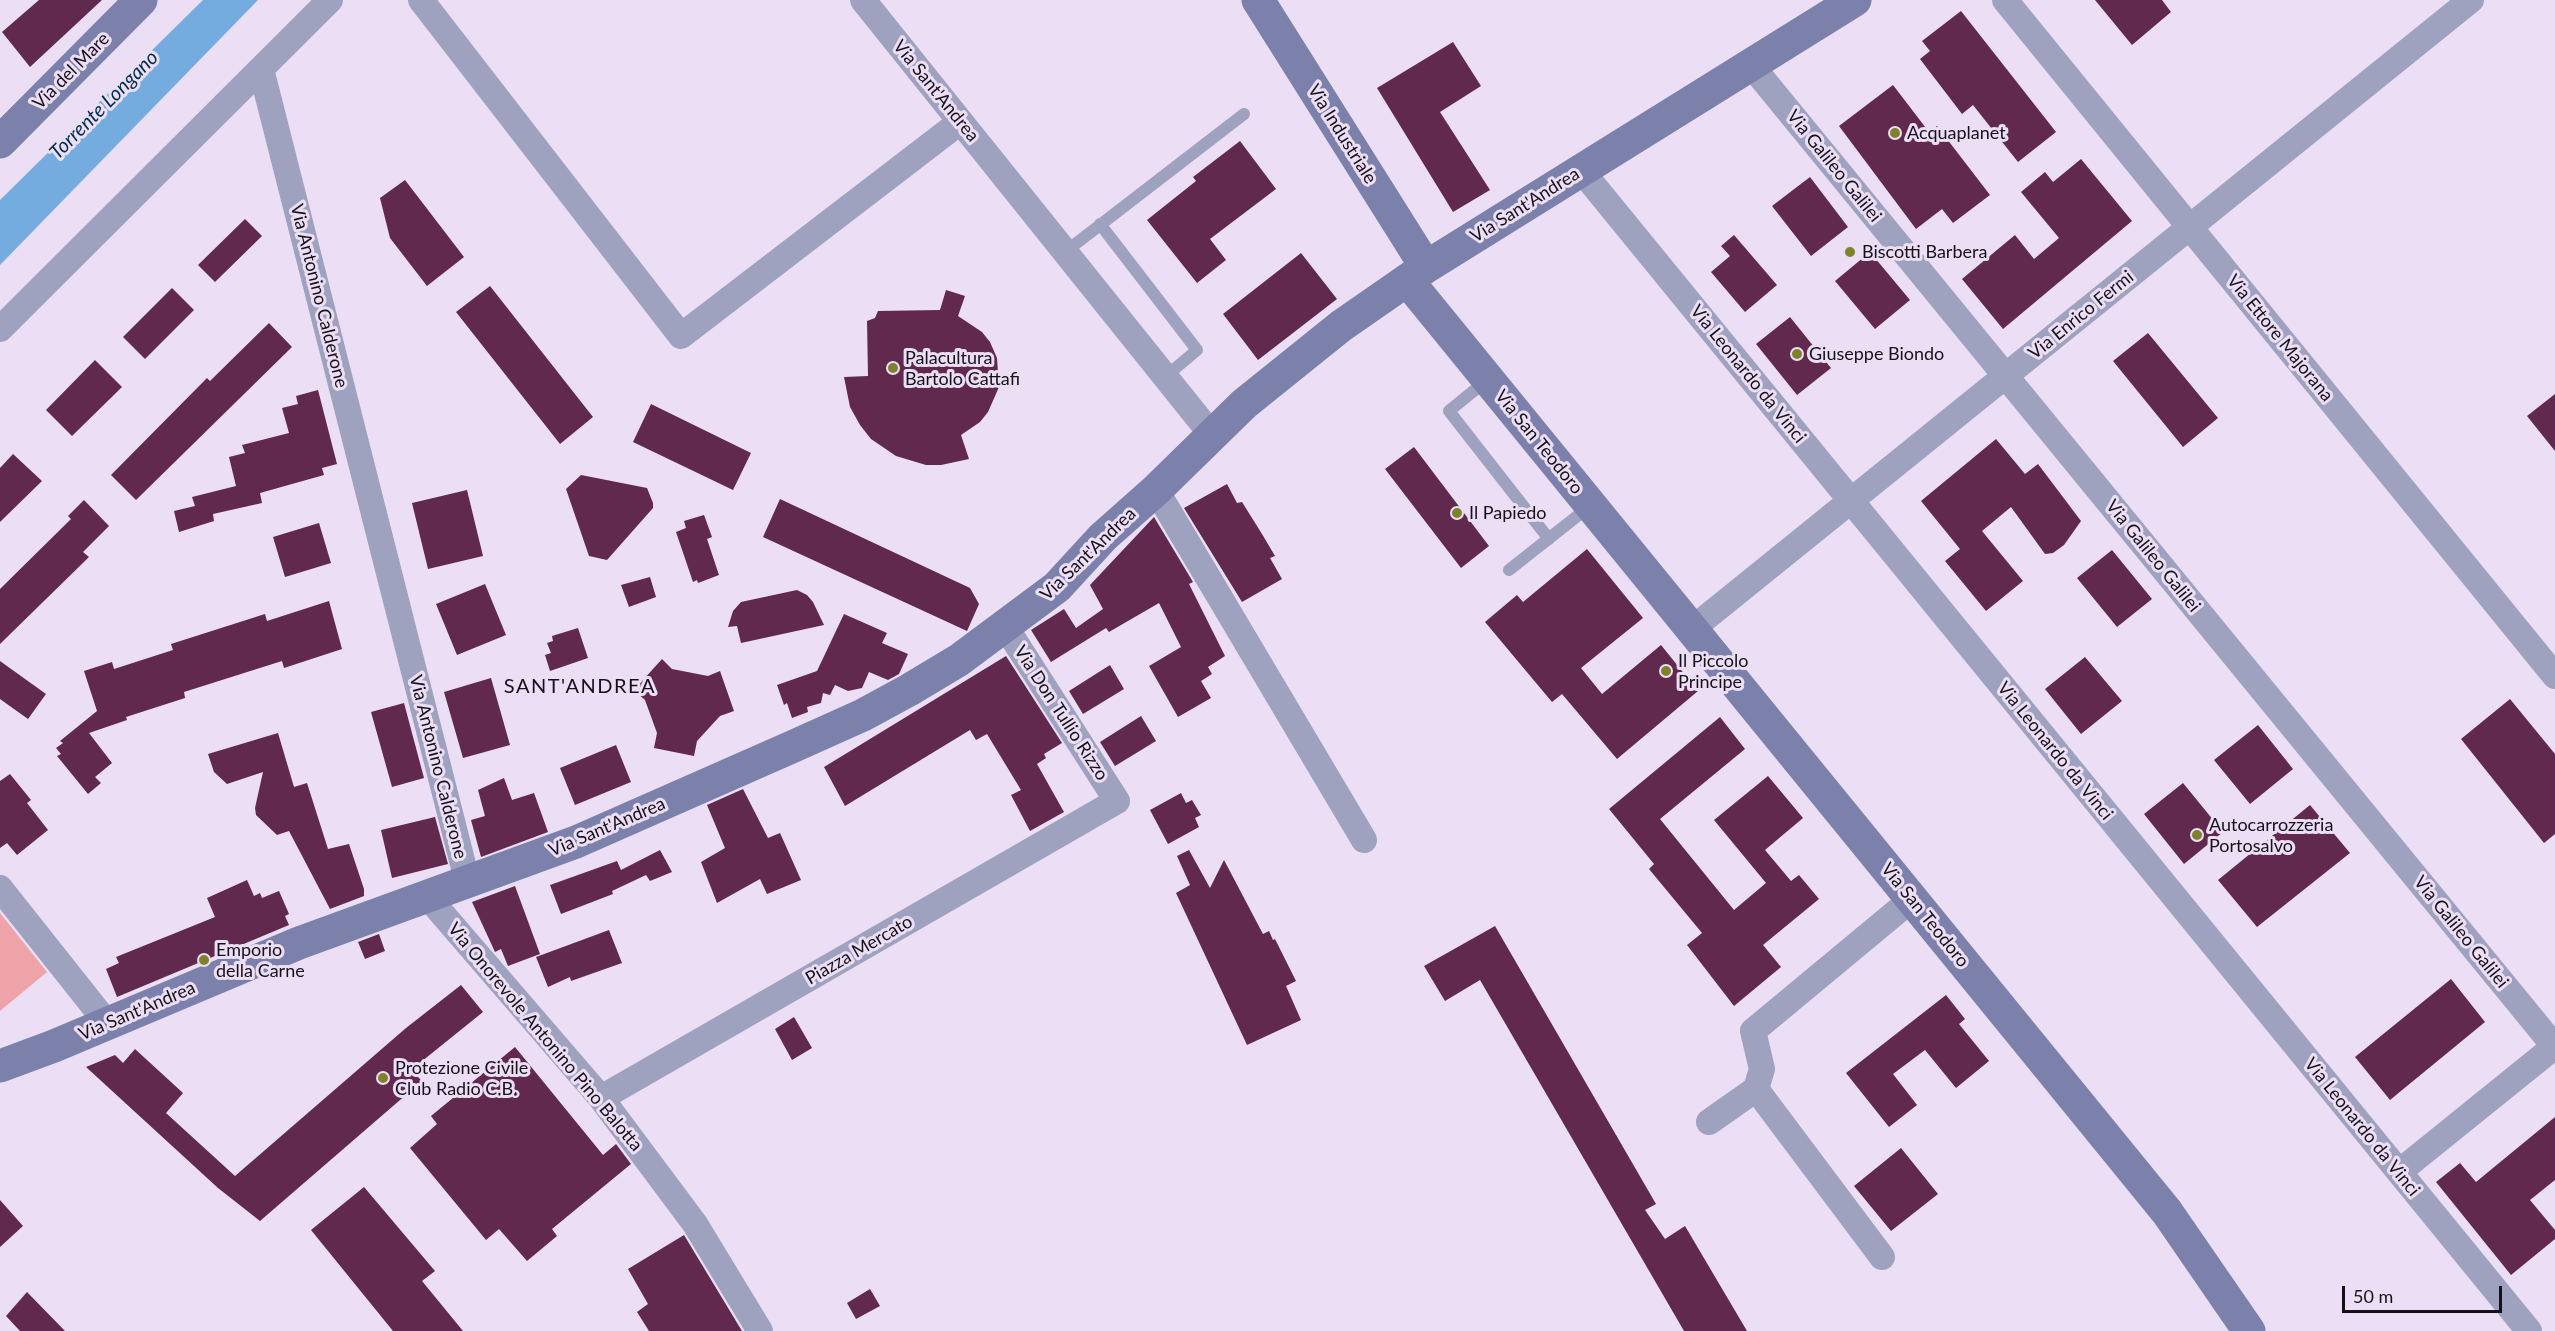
<!DOCTYPE html>
<html>
<head>
<meta charset="utf-8">
<style>
  body { margin:0 }
  #map { position:relative; width:2555px; height:1331px; overflow:hidden; background:#ebdef5; font-family:Lato,sans-serif }
  canvas { display:block }
  .scale { position:absolute; left:2342px; top:1286px; width:160px; height:27px; box-sizing:border-box; border:3px solid #161119; border-top:0; padding-left:8px; font-size:18px; line-height:21px; white-space:nowrap; color:#161119; -webkit-text-stroke:4px #ebdef5; paint-order:stroke }
</style>
</head>
<body>
<div id="map">
<canvas width="2555" height="1331"></canvas>
<div class="scale">50 m</div>
</div>
<script>
const ctx = document.querySelector('canvas').getContext('2d');
ctx.lineJoin = 'round';
function fill(path, color) { ctx.fillStyle = color; ctx.fill(path, 'evenodd'); }
function trace(path, color, width, dash) { ctx.strokeStyle = color; ctx.lineWidth = width; ctx.lineCap = dash ? 'butt' : 'round'; ctx.setLineDash(dash || []); ctx.stroke(path); }
function write(font, color, halo, rows, align = 'center') {
  ctx.font = font + ' Lato,sans-serif'; ctx.lineWidth = 6; ctx.setLineDash([]); ctx.textBaseline = 'middle'; ctx.strokeStyle = halo; ctx.fillStyle = color; for (const [text, x, y, turn = 0] of rows) {
    ctx.save(); ctx.translate(x, y); ctx.rotate((+turn || 0) * Math.PI / 180); ctx.textAlign = isNaN(turn) ? turn : align; if (halo) ctx.strokeText(text, 0, 0); ctx.fillText(text, 0, 0); ctx.restore();
  }
}
fill(new Path2D(`
  M0,913L47,972L0,1011Z`), '#eea3a8');
fill(new Path2D(`
  M203,0H258L0,265V200Z`), '#75acdf');
fill(new Path2D(`
  M39,0H102L30,67L2,32Z
  M2095,0H2162L2171,12L2132,45Z
  M1961,11L2056,132L2018,162L1973,105L1962,114L1920,59L1930,51L1922,41Z
  M1453,42L1481,86L1440,112L1490,190L1453,212L1377,88Z
  M1893,85L1929,132L1937,126L1990,195L1953,223L1942,209L1916,229L1839,126Z
  M1240,141L1276,189L1210,239L1226,260L1197,283L1147,220L1196,181L1193,177Z
  M2081,159L2132,221L2003,329L1962,279L2015,235L2034,259L2059,238L2021,192L2045,172L2053,182Z
  M1810,177L1848,227L1811,256L1772,206Z
  M405,180L464,257L427,286L390,238L380,198Z
  M245,219L262,236L215,282L198,265Z
  M1734,235L1777,285L1745,312L1711,272L1730,256L1721,246Z
  M1870,252L1910,300L1875,329L1835,281Z
  M1301,253L1337,299L1258,360L1223,314Z
  M490,286L593,417L560,444L456,312Z
  M172,288L194,310L145,359L123,337Z
  M946,290L965,296L958,316L982,332L990,342L997,358L999,387L988,412L980,422L961,435L969,459L941,465H926L896,456L871,439L860,425L850,407L844,377L868,376L867,321L875,318L878,311L940,310Z
  M1790,317L1831,368L1797,395L1756,344Z
  M269,323L292,347L136,500L111,475L207,378L210,381Z
  M2148,333L2218,418L2183,447L2113,361Z
  M95,360L122,387L72,436L46,410Z
  M318,390L337,464L322,468L324,475L260,493L262,503L213,514L214,521L179,532L174,511L195,506L192,497L236,486L229,457L245,453L242,445L289,433L282,408L298,404L296,396Z
  M2555,394V451L2527,416Z
  M651,404L751,453L733,490L633,442Z
  M1996,439L2025,474L2038,464L2081,521L2064,545L2053,553L2045,554L2011,507L1982,531L2023,581L1986,611L1945,561L1960,549L1921,501Z
  M1414,447L1489,546L1461,568L1385,469Z
  M13,454L42,481L0,522V468Z
  M581,475L647,488L653,503V508L607,560L589,556L566,489Z
  M1227,484L1237,503L1242,502L1262,534L1275,556L1270,558L1282,579L1242,602L1184,508Z
  M467,490L483,556L428,569L412,503Z
  M780,499L970,588L979,604L967,631L763,537Z
  M84,500L109,526L83,552L89,557L0,644V589L71,519L68,516Z
  M704,515L712,537L707,539L719,575L698,583L697,580L693,582L676,532L686,528L684,521Z
  M1154,517L1193,582L1189,584L1225,656L1208,667L1212,674L1201,681L1211,698L1178,717L1149,666L1181,647L1159,603L1109,632L1106,628L1051,662L1031,630L1064,609L1076,628L1103,609L1090,585Z
  M319,523L331,563L285,577L273,537Z
  M1587,549L1643,618L1581,668L1602,694L1661,645L1698,691L1617,759L1562,694L1552,702L1485,622L1517,595L1523,602Z
  M2112,550L2152,599L2117,627L2077,578Z
  M650,577L656,597L629,607L621,585Z
  M485,584L506,635L457,655L436,604Z
  M797,590L807,595L813,602L824,625L741,643L737,626L728,627L733,611L741,602Z
  M329,601L342,649L284,668L282,661L184,692L185,698L126,717L127,720L89,733L112,763L95,777L101,783L88,794L57,756L61,754L56,748L63,743L60,741L97,711L84,671L112,662L114,669L173,650L171,644L265,614L267,621Z
  M844,614L887,633L882,643L908,654L899,674L888,680L869,672L862,688L848,691L835,685L830,695L823,693L821,703L807,707L808,712L792,718L787,703L784,705L777,685L817,671Z
  M578,628L588,658L550,671L545,655L551,653L547,643L553,641L552,636Z
  M1006,656L1062,743L1044,754L1046,758L1037,764L1064,812L1030,831L1011,795L1021,790L987,734L976,740L970,730L845,806L824,767Z
  M2085,657L2122,701L2081,734L2045,689Z
  M662,659L672,669L708,676L720,671L734,711L720,716L697,741L694,756L654,748L657,733L645,700L634,690Z
  M0,661L46,694L28,719L0,699Z
  M1110,665L1124,689L1083,714L1069,691Z
  M491,678L510,745L463,758L444,692Z
  M2510,699L2555,754V834L2544,843L2461,739Z
  M404,703L424,778L392,787L371,712Z
  M1141,716L1156,741L1115,766L1100,742Z
  M1720,717L1745,749L1660,819L1734,910L1766,883L1714,820L1768,776L1803,818L1765,850L1791,881L1799,875L1819,899L1763,945L1781,967L1734,1006L1687,945L1702,933L1649,869L1654,864L1609,809Z
  M2258,725L2293,769L2250,804L2214,760Z
  M278,733L294,787L307,783L328,849L349,844L364,889V896L330,909L289,831L277,835L256,815L255,808L263,772L227,784L214,772L208,754Z
  M616,745L631,782L575,805L560,768Z
  M10,774L31,800L27,803L48,830L17,855L7,843L0,848V781Z
  M504,778L512,800L534,793L548,832L481,857L471,820L485,816L478,790Z
  M2183,783L2223,832L2184,864L2144,814Z
  M743,789L768,838L780,833L801,880L767,894L760,879L717,903L701,862L725,848L707,805Z
  M1181,793L1186,803L1192,800L1201,815L1195,818L1199,827L1168,844L1150,810Z
  M2310,805L2350,853L2257,927L2218,880Z
  M435,817L448,864L392,878L381,830Z
  M660,850L672,872L650,881L646,875L612,891L613,894L561,914L550,885L617,861L621,870Z
  M1189,850L1210,888L1224,860L1263,934L1269,931L1273,940L1275,939L1296,981L1286,986L1301,1020L1247,1045L1176,893L1190,885L1177,856Z
  M247,880L254,896L260,893L262,898L279,891L289,914L285,916L289,925L117,997L106,969L119,963L116,957L215,917L207,898Z
  M515,886L540,954L508,966L501,949L495,952L472,902Z
  M1495,926L1656,1204L1645,1210L1665,1239L1685,1226L1747,1331H1684L1480,980L1445,1001L1424,966Z
  M609,930L622,963L571,981L570,977L548,987L536,957Z
  M379,934L385,951L365,959L358,942Z
  M2451,979L2485,1022L2390,1100L2355,1057Z
  M461,985L483,1012L411,1070L422,1081L260,1221L218,1188L86,1067L115,1055L123,1063L135,1049L183,1093L166,1113L235,1176L406,1028Z
  M1946,995L1965,1019L1959,1024L1989,1061L1956,1088L1925,1050L1893,1074L1917,1105L1889,1127L1846,1073Z
  M794,1017L812,1048L792,1060L775,1029Z
  M515,1047L603,1155L616,1144L631,1164L552,1229L557,1236L527,1261L499,1229L486,1240L410,1148L437,1124L431,1116Z
  M2555,1117V1180L2530,1200L2555,1230V1239L2511,1275L2436,1182L2460,1163L2476,1182Z
  M1901,1148L1938,1194L1891,1231L1854,1186Z
  M364,1187L435,1271L422,1281L463,1331H393L311,1230Z
  M0,1200L23,1226L0,1247Z
  M684,1235L742,1331H649L637,1312L648,1304L628,1269Z
  M870,1289L880,1306L856,1319L847,1303Z
  M27,1292L65,1331H20L6,1316Z`), '#61294d');
trace(new Path2D(`
  M1100,224L1197,350L1165,377
  M1065,252L1244,114
  M1487,380L1449,411L1549,539
  M1509,570L1590,506`), '#9ea2bf', 12);
trace(new Path2D(`
  M421,0L681,336L960,122
  M863,0L1212,435
  M2005,0L2555,676
  M1751,65L2555,1047
  M261,69L467,880
  M1581,170L2529,1331
  M0,329L330,0
  M1156,490L1364,840
  M1692,629L2471,0
  M0,888L107,1023
  M426,895L601,1098L695,1224L760,1331
  M1756,1089L1882,1257
  M601,1098L1117,801L1005,626
  M1709,1122L1756,1089L1762,1069L1753,1031L1912,899
  M2399,1172L2555,1046`), '#9ea2bf', 26);
trace(new Path2D(`
  M1258,0L1426,267
  M0,142L141,0
  M1407,280L2167,1212L2249,1331
  M0,1066L54,1046L299,943L576,842L794,746L863,715L909,690L959,660L1057,587L1103,537L1156,490L1244,404L1341,326L1426,267L1855,0`), '#7c81ac', 33);
for (const [x, y, r, color] of [
  [1895,133,6,"#80822b"],
  [1850,252,6,"#80822b"],
  [1797,354,6,"#80822b"],
  [893,368,6,"#80822b"],
  [1457,513,6,"#80822b"],
  [1666,671,6,"#80822b"],
  [2197,835,6,"#80822b"],
  [204,960,6,"#80822b"],
  [383,1078,6,"#80822b"]
]) { const dot = new Path2D(); dot.arc(x, y, r, 0, 2 * Math.PI); ctx.fillStyle = color; ctx.fill(dot); trace(dot, '#ebdef5', 2); }
write('18px', '#161119', '#ebdef5', [
  ["Via del Mare",71,71,-45],
  ["Via Sant'Andrea",936,91,51],
  ["Via Industriale",1342,134,58],
  ["Via Galileo Galilei",1834,166,51],
  ["Via Sant'Andrea",1525,205,-32],
  ["Via Antonino Calderone",319,296,76],
  ["Via Enrico Fermi",2081,315,-39],
  ["Via Ettore Majorana",2280,338,51],
  ["Via Leonardo da Vinci",1748,374,51],
  ["Via San Teodoro",1539,442,51],
  ["Via Sant'Andrea",1088,554,-44],
  ["Via Galileo Galilei",2153,556,51],
  ["Via Don Tullio Rizzo",1061,713,57],
  ["Via Leonardo da Vinci",2055,751,51],
  ["Via Antonino Calderone",438,767,76],
  ["Via Sant'Andrea",607,827,-23],
  ["Via San Teodoro",1925,915,51],
  ["Via Galileo Galilei",2461,932,51],
  ["Piazza Mercato",859,950,-30],
  ["Via Sant'Andrea",137,1011,-23],
  ["Via Onorevole Antonino Pino Balotta",545,1037,50],
  ["Via Leonardo da Vinci",2362,1127,51]
]);
write('18px', '#161119', '#ebdef5', [
  ["Acquaplanet",1907,133],
  ["Biscotti Barbera",1862,252],
  ["Giuseppe Biondo",1809,354],
  ["Palacultura",905,358],
  ["Bartolo Cattafi",905,379],
  ["Il Papiedo",1469,513],
  ["Il Piccolo",1678,661],
  ["Principe",1678,682],
  ["Autocarrozzeria",2209,825],
  ["Portosalvo",2209,846],
  ["Emporio",216,950],
  ["della Carne",216,971],
  ["Protezione Civile",395,1068],
  ["Club Radio C.B.",395,1089]
], 'left');
write('italic 20px', '#012c4d', '#ebdef5', [
  ["Torrente Longano",104,105,-45]
]);
ctx.letterSpacing = '1.5px';
write('20px', '#161119', '#ebdef5', [
  ["SANT'ANDREA",580,687]
]);
ctx.letterSpacing = '0px';
</script>
</body>
</html>
